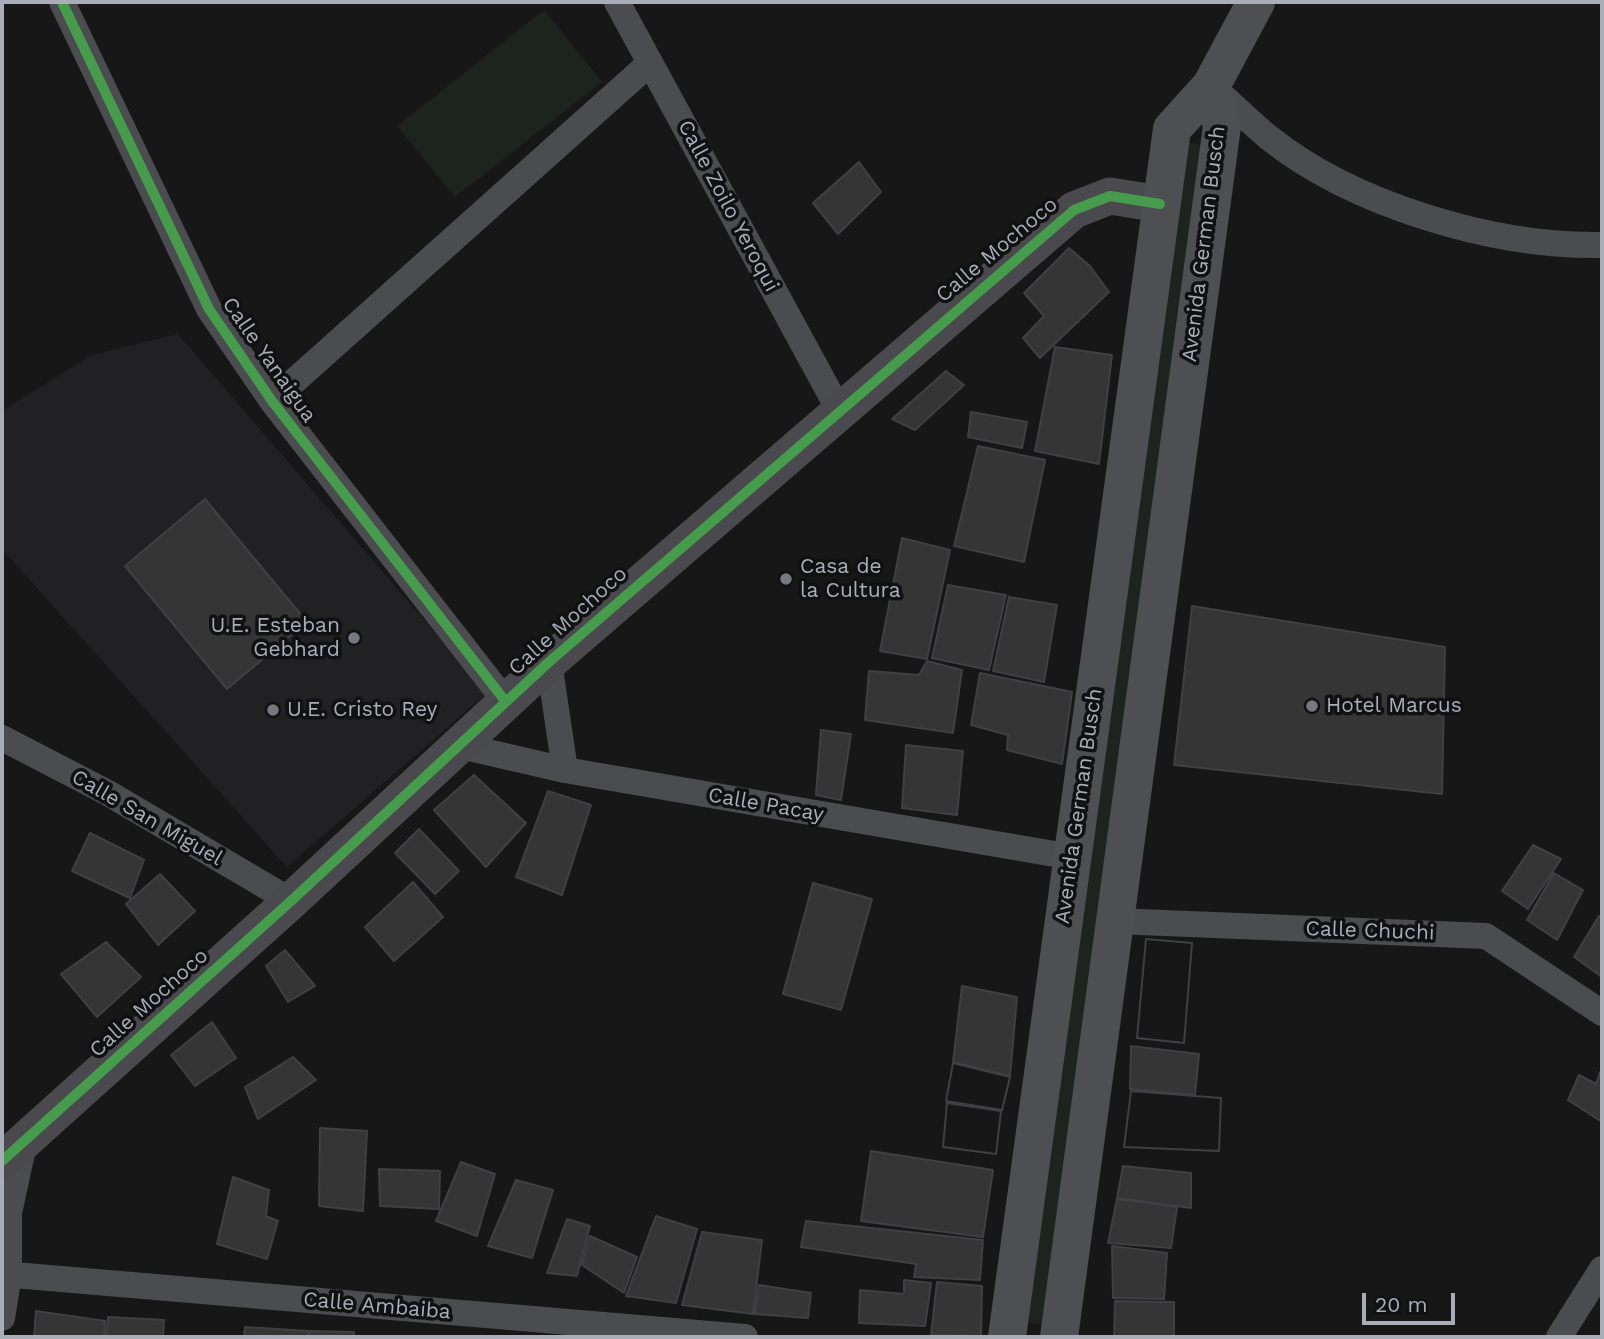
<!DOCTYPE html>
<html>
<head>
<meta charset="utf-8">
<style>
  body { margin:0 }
  #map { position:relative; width:1604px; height:1339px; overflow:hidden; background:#171717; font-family:"Work Sans",sans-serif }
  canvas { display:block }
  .frame { position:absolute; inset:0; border:4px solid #a8adb8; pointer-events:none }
  .scale { position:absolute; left:1362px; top:1293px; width:93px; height:32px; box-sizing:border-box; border:4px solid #a8adb8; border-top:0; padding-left:9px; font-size:21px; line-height:24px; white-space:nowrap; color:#a8adb8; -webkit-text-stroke:5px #111113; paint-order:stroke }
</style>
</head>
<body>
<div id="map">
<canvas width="1604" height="1339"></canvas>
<div class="frame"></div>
<div class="scale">20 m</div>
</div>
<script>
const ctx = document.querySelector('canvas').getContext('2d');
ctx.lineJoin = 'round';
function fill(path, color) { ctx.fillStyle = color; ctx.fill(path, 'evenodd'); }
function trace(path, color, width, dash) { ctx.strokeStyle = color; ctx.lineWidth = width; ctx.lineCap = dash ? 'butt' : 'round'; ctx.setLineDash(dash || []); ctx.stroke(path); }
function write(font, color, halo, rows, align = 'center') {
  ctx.font = font + ' "Work Sans",sans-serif'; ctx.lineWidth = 7; ctx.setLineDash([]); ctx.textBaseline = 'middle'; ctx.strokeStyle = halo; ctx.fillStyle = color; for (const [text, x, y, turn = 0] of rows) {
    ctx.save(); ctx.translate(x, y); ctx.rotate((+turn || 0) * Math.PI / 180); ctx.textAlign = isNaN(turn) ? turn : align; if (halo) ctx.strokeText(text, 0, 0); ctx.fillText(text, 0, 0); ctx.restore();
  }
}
fill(new Path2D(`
  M178,334L487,693L287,867L2,549L3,410L92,355Z`), '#212123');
fill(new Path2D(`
  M544,10L602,82L455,197L397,126Z
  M1185,142L1207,145L1046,1325L1024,1322Z`), '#1d241e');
const building = new Path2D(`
  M859,162L881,192L838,234L813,203Z
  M1069,248L1090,266L1109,292L1040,358L1023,338L1044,316L1024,293Z
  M1055,347L1112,355L1099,464L1035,451Z
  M946,371L964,385L915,430L892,419Z
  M971,412L1027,422L1022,448L968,437Z
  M978,446L1045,460L1024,562L954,546Z
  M205,499L307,622L227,689L125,566Z
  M902,538L950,550L927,659L880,651Z
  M948,585L1006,595L989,670L932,658Z
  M1009,597L1057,605L1044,682L993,671Z
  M1192,606L1445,647L1442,794L1174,765Z
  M927,661L962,670L953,733L865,720L869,671L919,675Z
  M980,673L1072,692L1062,764L1007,750L1008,735L971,725Z
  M821,730L851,734L841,800L816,795Z
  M906,745L963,751L957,815L902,808Z
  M474,775L526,823L486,867L434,810Z
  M548,791L591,805L562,895L516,877Z
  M419,829L459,871L435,894L395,853Z
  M90,833L144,860L130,898L72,871Z
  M1533,845L1561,859L1528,909L1502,891Z
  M1554,873L1583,890L1557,940L1527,920Z
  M160,874L195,911L158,945L126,904Z
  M413,882L443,917L394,961L365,927Z
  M813,883L872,899L841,1010L783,994Z
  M1599,916L1602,918V977L1574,957Z
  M1146,939L1192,943L1184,1043L1137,1038Z
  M1146,939L1192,943L1184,1043L1137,1038Z
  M106,942L141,977L97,1017L61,974Z
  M285,950L315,986L288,1002L266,966Z
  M962,986L1017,997L1010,1076L953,1062Z
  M212,1022L236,1058L195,1086L171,1055Z
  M1131,1046L1199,1054L1195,1095L1130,1089Z
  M293,1057L316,1080L258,1119L245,1087Z
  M953,1063L1010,1077L1002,1110L946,1101Z
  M953,1063L1010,1077L1002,1110L946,1101Z
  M1600,1072L1602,1074V1122L1568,1100L1579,1075L1596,1084Z
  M1131,1091L1221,1098L1219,1151L1124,1147Z
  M1131,1091L1221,1098L1219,1151L1124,1147Z
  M947,1103L1001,1111L996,1154L943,1147Z
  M947,1103L1001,1111L996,1154L943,1147Z
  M320,1128L367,1131L363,1211L319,1206Z
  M871,1151L993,1170L983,1237L861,1221Z
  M461,1162L495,1174L477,1236L436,1221Z
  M1123,1166L1191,1173V1208L1117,1198Z
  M379,1169L440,1171L439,1209L380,1206Z
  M233,1177L269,1190L266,1216L278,1221L267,1259L217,1244Z
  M516,1180L553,1190L532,1258L488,1246Z
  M1117,1199L1177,1207L1171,1248L1108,1243Z
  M656,1216L697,1229L676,1303L626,1296Z
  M567,1219L590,1226L577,1276L547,1273Z
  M806,1221L983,1240L980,1280L914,1277L916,1264L801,1247Z
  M702,1232L762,1240L753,1314L682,1305Z
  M590,1236L637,1257L624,1293L582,1265Z
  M1112,1246L1167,1253L1164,1299L1113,1298Z
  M904,1280L931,1283L925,1326L859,1323L860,1290L904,1294Z
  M937,1282L982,1286L981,1336L931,1335Z
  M759,1285L811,1293L808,1318L755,1314Z
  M1115,1301L1174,1302V1337H1114Z
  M36,1311L105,1321L104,1337H34Z
  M108,1317L164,1320L163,1337H106Z
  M245,1327L309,1331L308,1337H244Z
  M310,1331L354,1332V1337H309Z`);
fill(building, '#353536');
trace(building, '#3f4043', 2);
trace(new Path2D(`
  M62,2L209,309L272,401L506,702
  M617,2L839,410
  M1212,87C1231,103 1249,121 1268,137C1353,205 1494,247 1602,245
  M272,401L650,63
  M549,662L565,770
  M2,738L108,793L291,901
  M461,746L565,770L1072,857
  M1115,921L1486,936L1602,1013
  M2,1274L745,1337
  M2,1318L9,1275V1213L25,1139
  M1559,1337L1602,1269`), '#4b4c50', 26);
trace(new Path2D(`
  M2,1161L291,901L549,662L1074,210L1110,196L1160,204`), '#4a4a4e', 37);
trace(new Path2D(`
  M1007,1337L1172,129L1211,86L1256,2
  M1059,1337L1222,126L1211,86`), '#4d4f52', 38);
trace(new Path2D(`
  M62,2L209,309L272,401L506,702
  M2,1161L291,901L549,662L1074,210L1110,196L1160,204`), '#469c4c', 10);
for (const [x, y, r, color] of [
  [786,579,7,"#757880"],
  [354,638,7,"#757880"],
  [1312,706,7,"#757880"],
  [273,710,7,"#757880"]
]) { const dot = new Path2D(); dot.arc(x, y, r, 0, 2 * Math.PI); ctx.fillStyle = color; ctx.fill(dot); trace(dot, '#111113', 2.5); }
write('21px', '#a8adb8', '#111113', [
  ["Calle Zoilo Yeroqui",728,206,62],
  ["Avenida German Busch",1204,244,-83],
  ["Calle Mochoco",997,250,-40],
  ["Calle Yanaigua",269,360,55],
  ["Calle Mochoco",568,621,-42],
  ["Calle Pacay",766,805,10],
  ["Avenida German Busch",1079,806,-82],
  ["Calle San Miguel",147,818,30],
  ["Calle Chuchi",1370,931,2],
  ["Calle Mochoco",149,1003,-42],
  ["Calle Ambaiba",377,1306,5]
]);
write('21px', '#a8adb8', '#111113', [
  ["Casa de",800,567],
  ["la Cultura",800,591],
  ["U.E. Esteban",340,626,"right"],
  ["Gebhard",340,650,"right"],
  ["Hotel Marcus",1326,706],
  ["U.E. Cristo Rey",287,710]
], 'left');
</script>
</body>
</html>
